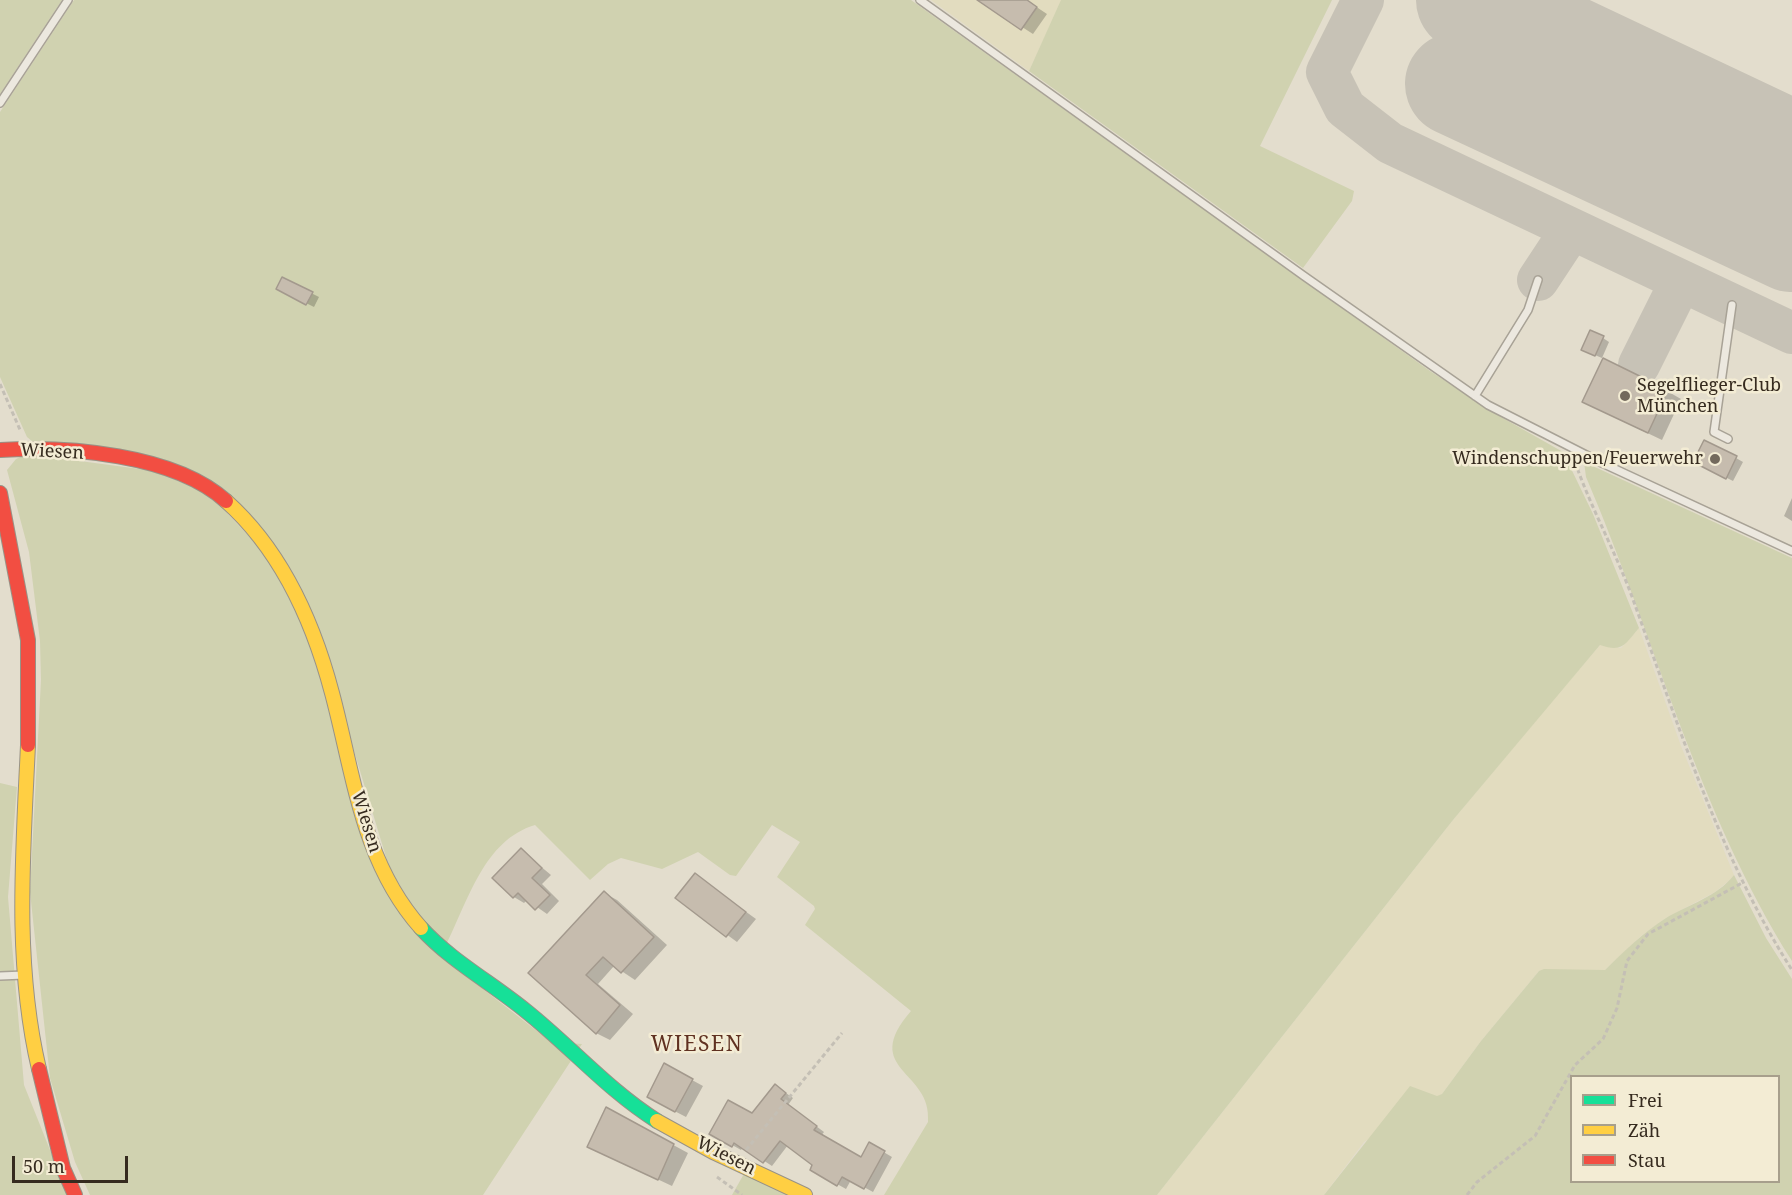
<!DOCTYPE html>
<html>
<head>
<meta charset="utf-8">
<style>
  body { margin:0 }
  #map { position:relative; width:1792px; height:1195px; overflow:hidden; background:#e3ddcd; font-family:"Noto Serif",serif }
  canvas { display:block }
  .legend { position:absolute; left:1570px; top:1075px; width:210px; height:108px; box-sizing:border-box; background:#f3ecd4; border:2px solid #a79f8c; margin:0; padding:8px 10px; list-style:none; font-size:18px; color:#362b1f }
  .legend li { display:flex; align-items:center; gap:12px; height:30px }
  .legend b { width:30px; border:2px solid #a79f8c }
  .scale { position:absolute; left:12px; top:1156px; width:116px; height:27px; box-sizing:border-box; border:3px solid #362b1f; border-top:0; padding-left:8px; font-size:18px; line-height:21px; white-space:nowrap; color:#362b1f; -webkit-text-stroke:4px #f3ecd4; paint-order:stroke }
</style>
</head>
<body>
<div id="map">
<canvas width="1792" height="1195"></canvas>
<ul class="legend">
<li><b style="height:8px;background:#16e098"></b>Frei</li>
<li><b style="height:8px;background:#ffcf43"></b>Zäh</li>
<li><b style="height:8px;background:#f24e42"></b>Stau</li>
</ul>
<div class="scale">50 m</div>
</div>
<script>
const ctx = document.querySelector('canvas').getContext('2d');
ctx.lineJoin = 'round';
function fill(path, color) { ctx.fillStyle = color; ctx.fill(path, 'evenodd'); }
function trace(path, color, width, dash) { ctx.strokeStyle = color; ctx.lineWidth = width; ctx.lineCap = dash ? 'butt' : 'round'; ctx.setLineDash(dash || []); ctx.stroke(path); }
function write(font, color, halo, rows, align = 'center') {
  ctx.font = font + ' "Noto Serif",serif'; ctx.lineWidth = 5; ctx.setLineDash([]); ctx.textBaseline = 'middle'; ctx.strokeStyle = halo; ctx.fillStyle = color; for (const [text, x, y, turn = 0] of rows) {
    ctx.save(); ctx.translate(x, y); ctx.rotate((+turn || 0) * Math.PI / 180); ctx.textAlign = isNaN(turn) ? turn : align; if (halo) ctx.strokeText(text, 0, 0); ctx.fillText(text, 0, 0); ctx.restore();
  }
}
fill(new Path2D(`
  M931,0H1061L1062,1L1029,71Z
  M1639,628L1681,746L1734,875L1731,879L1715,892L1666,918L1641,936L1605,970L1539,971L1481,1041L1442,1094L1364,1142L1324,1195H1157L1453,820L1555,697L1601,644L1621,648Z`), '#e2dcbf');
fill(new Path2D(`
  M0,0H62L0,94Z
  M74,0H911L1430,371L1501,417L1563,452L1593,514L1639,628C1625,644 1623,653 1600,645L1453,820L1157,1195H884L928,1122C933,1070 859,1071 911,1011L805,925L815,909L814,906L777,877L800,842L772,825L736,876L730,875L698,852L662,869L621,858L608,864L590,880L535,825C484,840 468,901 446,945L418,916L389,867L325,655L307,606L217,488L33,442L27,437L0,377V112Z
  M1061,0H1332L1260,146L1354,191L1352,201L1303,268L1029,71Z
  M27,454L155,471L210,495L263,551L305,627L371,851L451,964L551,1042L582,1044L483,1195H90L75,1162L50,1078L30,892L41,680L40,641L29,552L7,470L16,459Z
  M1584,462L1792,558V961C1698,812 1655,638 1586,477Z
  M0,783L17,787L8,897L24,1085L68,1195H0Z
  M1734,875L1766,938L1792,979V1195H1324L1410,1086L1437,1096L1442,1094L1481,1041L1539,971L1544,969L1605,970C1624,951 1643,933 1666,918C1688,905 1718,896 1734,875ZM1778,1076V1182H1572V1076Z
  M745,1172L791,1195H732Z`), '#d0d2b0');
fill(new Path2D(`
  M989,0H1026L1047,14L1033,34L986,4Z
  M283,279L319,297L314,307L278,289Z
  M1603,338L1609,342L1602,358L1590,353Z
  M1667,391L1681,399L1662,440L1599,410Z
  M1736,458L1743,462L1733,481L1701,465Z
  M1792,498V521L1784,516Z
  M521,850L551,875L542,884L559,901L547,914L527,900L524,903L514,897Z
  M695,875L756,919L737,942L677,898Z
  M604,893L617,900L667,945L635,980L614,966L598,984L633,1014L610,1040L596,1033L530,973Z
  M692,1080L703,1086L686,1117L659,1103Z
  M783,1091L793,1098L788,1105L824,1132L821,1136L862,1159L870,1144L892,1157L873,1192L851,1180L846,1189L812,1170L814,1165L788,1145L772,1166L743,1147L741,1150L711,1133L752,1115Z
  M607,1109L688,1153L672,1186L604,1154Z`), '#0003');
trace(new Path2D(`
  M1363,0L1327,72L1345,108L1390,143L1792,333
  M1538,280L1571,230
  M1639,365L1681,281`), '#c7c2b6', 42);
trace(new Path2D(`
  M1468,0L1792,153
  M1457,84L1792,240`), '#c7c2b6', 104);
const building = new Path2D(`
  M977,0H1027L1037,7L1021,30Z
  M282,277L313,292L306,305L276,289Z
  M1590,330L1604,336L1595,356L1581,350Z
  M1603,358L1668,390L1648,433L1582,402Z
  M1704,440L1737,456L1726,479L1693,462Z
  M521,848L542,868L532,878L550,895L535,910L518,893L513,898L492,878Z
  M695,873L746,912L726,937L675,898Z
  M604,891L654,937L621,973L603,957L586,975L620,1005L596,1034L528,973Z
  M664,1063L693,1079L675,1112L647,1097Z
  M775,1084L786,1093L781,1099L817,1126L814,1130L861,1157L869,1142L885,1151L864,1189L842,1177L837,1186L810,1170L812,1165L780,1141L763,1163L734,1143L732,1147L709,1134L728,1100L752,1113Z
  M606,1107L674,1144L658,1180L587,1147Z`);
fill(building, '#c6bcae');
trace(building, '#a3998d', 1.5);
const lane = new Path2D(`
  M920,0L1304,276L1488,405L1602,463L1792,551
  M0,103L68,0
  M1475,396L1528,310L1538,280
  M1728,439L1714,432L1732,305
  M0,976L24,975`);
const fast = new Path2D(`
  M421,928C451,961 492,983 526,1011C571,1047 608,1090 657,1121`);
const slow = new Path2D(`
  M226,501C282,551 313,621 332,693C354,775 362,862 421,928
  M28,745C23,853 14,963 39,1069
  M657,1121L713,1152L805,1195`);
const jam = new Path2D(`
  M0,450C67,446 174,454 226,501
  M0,493L28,640V745
  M39,1069L63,1168L75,1195`);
trace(lane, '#a8a296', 10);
trace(fast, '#989286', 16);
trace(slow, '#989286', 16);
trace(jam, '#989286', 16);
trace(new Path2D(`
  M0,384L21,432
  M1575,462C1592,511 1618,556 1635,605C1680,730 1720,857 1792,970
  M746,1150L842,1033
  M717,1177L742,1195
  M1467,1195L1477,1182L1535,1136L1575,1065L1603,1039L1617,1008L1627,961L1648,934L1742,883`), '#c4bfb5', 3, [4.5, 3]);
trace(lane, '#ece8df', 7);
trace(fast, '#16e098', 14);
trace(slow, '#ffcf43', 14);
trace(jam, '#f24e42', 14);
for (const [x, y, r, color] of [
  [1625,396,6,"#73695c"],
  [1715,459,6,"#73695c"]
]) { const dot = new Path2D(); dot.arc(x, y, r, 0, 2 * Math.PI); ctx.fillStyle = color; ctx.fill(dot); trace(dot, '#f3ecd4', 2); }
write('18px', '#362b1f', '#f3ecd4', [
  ["Segelflieger-Club",1637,386],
  ["München",1637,407],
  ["Windenschuppen/Feuerwehr",1703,459,"right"]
], 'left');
write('18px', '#362b1f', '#f3ecd4', [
  ["Wiesen",52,452,3],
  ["Wiesen",366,822,73],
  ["Wiesen",726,1156,27]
]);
ctx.letterSpacing = '1.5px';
write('21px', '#603121', '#f3ecd4', [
  ["WIESEN",697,1045]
]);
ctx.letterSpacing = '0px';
</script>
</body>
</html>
